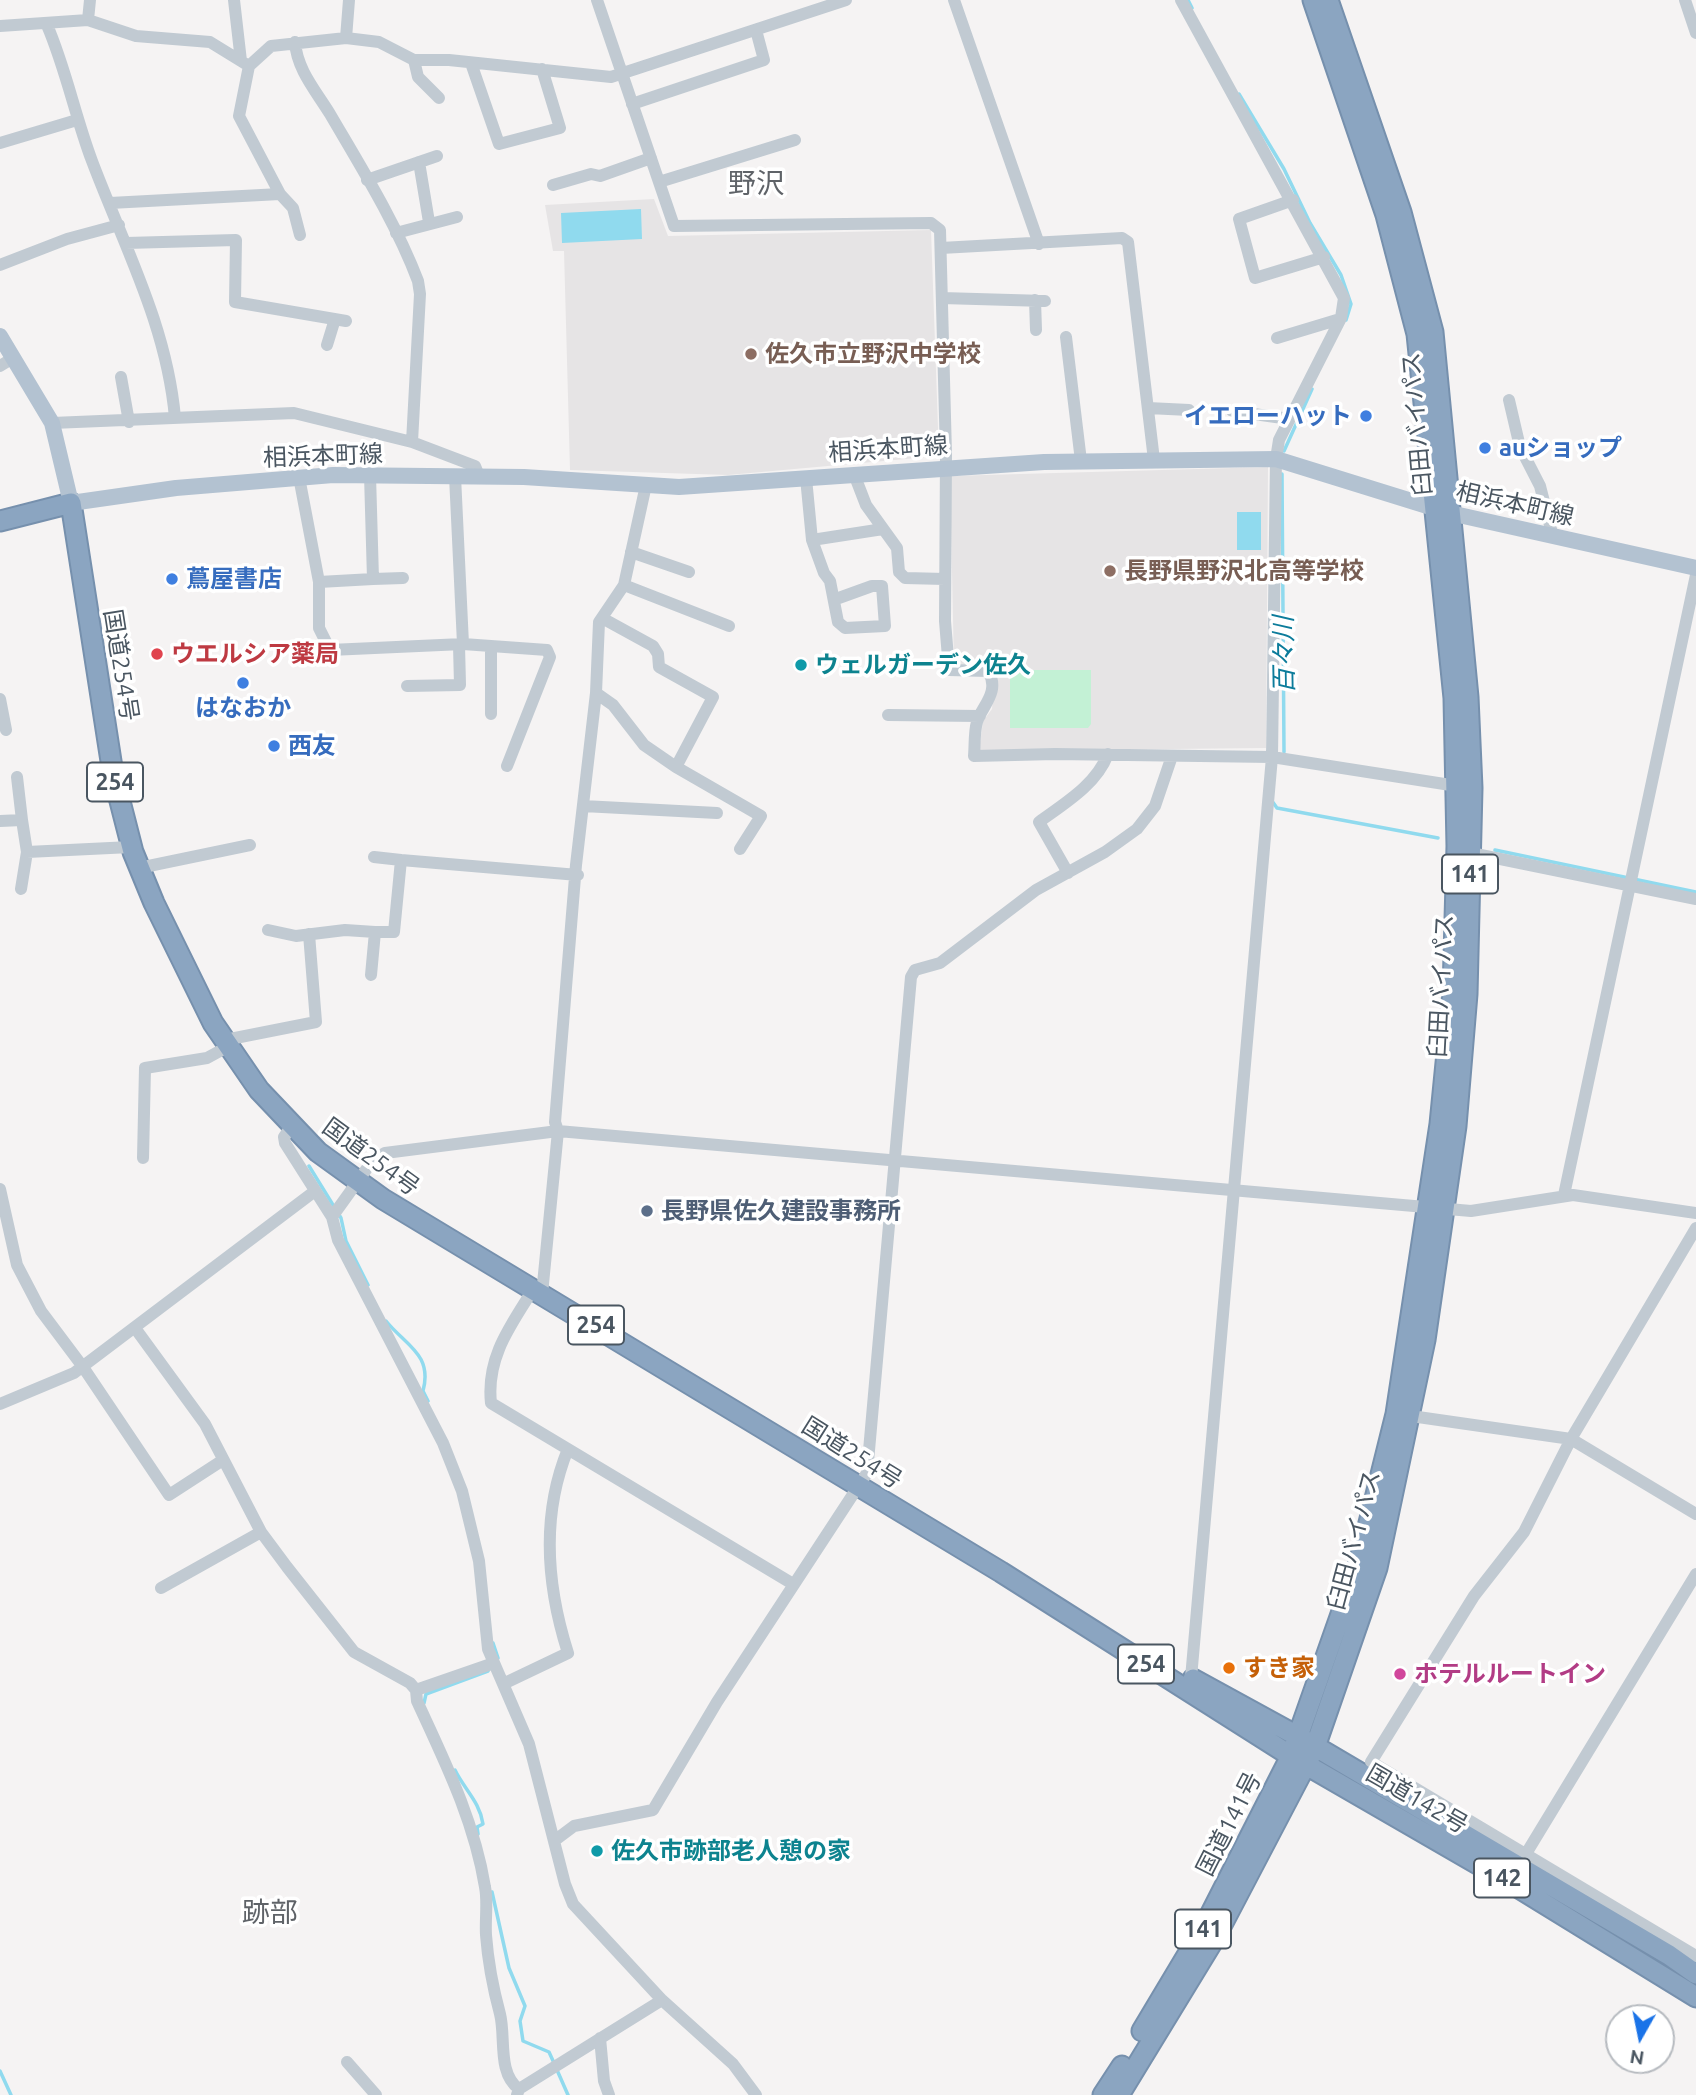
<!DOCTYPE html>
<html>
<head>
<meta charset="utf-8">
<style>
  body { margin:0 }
  #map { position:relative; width:1696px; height:2095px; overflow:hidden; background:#f5f3f3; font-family:Ubuntu,sans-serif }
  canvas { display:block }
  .north { position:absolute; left:1605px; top:2004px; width:70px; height:70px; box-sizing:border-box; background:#fff; border:2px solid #b7bbc0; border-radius:50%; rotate:189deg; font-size:19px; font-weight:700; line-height:28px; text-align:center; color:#4a5661 }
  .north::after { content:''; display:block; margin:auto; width:24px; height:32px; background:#1a73e8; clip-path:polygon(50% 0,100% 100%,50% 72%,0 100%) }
</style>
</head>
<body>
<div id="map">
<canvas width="1696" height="2095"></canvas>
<div class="north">N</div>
</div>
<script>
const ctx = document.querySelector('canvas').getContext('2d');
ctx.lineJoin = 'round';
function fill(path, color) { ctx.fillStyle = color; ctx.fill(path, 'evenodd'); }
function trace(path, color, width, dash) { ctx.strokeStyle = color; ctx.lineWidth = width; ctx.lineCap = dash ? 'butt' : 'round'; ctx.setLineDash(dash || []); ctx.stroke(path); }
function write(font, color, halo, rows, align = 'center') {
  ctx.font = font + ' Ubuntu,"Noto Sans JP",sans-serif'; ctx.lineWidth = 7; ctx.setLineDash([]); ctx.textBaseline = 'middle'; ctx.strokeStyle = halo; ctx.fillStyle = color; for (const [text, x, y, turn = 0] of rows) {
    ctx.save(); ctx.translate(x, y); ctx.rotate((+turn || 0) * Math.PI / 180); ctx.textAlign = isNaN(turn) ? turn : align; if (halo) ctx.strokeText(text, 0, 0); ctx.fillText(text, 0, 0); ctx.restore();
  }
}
fill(new Path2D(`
  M654,199L668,236L931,230L939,456L728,475L570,470L564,251H553L545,205Z
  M1268,467L1266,748L979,751L983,721L992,709L996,667L954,666L950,476Z`), '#e6e4e5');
fill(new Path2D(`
  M1010,670H1091V724L1088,728H1010Z`), '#c3f1d5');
fill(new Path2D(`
  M641,209L642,239L562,243L561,213Z
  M1237,512H1261V550H1237Z`), '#90daee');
trace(new Path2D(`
  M1188,0L1192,8
  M1239,94L1284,169L1310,223L1341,275L1351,304L1346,320
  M1284,451L1312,389
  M1282,474L1284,752
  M1272,801L1277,808L1438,838
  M1495,850L1696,892
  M309,1166L341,1218L346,1241L368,1285
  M386,1321C405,1345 433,1354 423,1391L428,1401
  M493,1643L498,1658
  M424,1703L426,1694L488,1671
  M455,1770C464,1789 480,1802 483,1824L477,1827L478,1834
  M492,1892L509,1968L525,2006L520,2021L523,2041L549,2052L554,2063
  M557,2070L568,2095
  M0,2071L11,2095`), '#90daee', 3.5);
const highway = new Path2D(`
  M0,521L71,503L113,774L133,852L154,903L213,1023L259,1090L318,1152L383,1199L1001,1572L1291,1756L1509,1882L1696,1997
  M1193,1679L1299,1737L1669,1955L1696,1974
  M1142,2031L1203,1929L1291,1756L1359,1563L1396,1414L1440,1124L1453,992L1457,846L1454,698L1417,334L1386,215L1313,0
  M1103,2095L1122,2066
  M1119,2095L1216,1936L1315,1747L1377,1568L1425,1340L1456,1126L1467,994L1472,788L1468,697L1433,332L1401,212L1328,0`);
trace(highway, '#7690ad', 23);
trace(new Path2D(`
  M234,0L241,61
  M597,0L674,226L931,223L940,230L946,454L945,621L949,670L988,671C1001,692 981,707 977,722C974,732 975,745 974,756L1055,754L1272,757L1457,786
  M954,0L1039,244
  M1181,0L1344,298L1341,318L1279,440L1276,459L1272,757L1191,1678
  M1685,0L1696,33
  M88,20L90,0
  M47,25C66,69 75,116 92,161C124,246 167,326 175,418
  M0,26L88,20L136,36L210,42L249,66L271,46L346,38L379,42L414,60H449L611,77L846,0
  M346,38L349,0
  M295,42C297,70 316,91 330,114C361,167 396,223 418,281L420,294L412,442
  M414,60L418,77L439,98
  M471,63L499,144L560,128L542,69
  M632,104L764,60L756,30
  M0,143L77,120
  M419,162L429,222
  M367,180L437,156
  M659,182L795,140
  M553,185L591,174L600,176L651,158
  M280,194L293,208L300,235
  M1293,200L1239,219L1255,278L1324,257
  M110,203L280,194L239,116L249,66
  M396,233L457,217
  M126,243L236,240L235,302L346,321
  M941,248L1122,238L1128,242L1154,460
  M0,265L67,239L119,225
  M942,298L1045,301
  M1035,300L1036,330
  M1066,337L1081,461
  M1277,338L1340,319
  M327,345L335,319
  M0,366L13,358
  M121,377L129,422
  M1509,400L1520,447L1540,486L1553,537
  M1148,408L1189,410
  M1232,411L1290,419
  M52,423L294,413L412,442L475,466L479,476
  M854,474L866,505L897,548L899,572L905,578L945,579
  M455,476L463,644L547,650L550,657L507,766
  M299,477L319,582V628L330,650L463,644
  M806,478L812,540L824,573L830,581L838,622L845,628L885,626L882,586H872L836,599
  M812,540L883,529
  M631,552L689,572
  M373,579L403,578
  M319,582L373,579L370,475
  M624,585L729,626
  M407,686L460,685L459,645
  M596,693L613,705L644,745L676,767L713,697L659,667L658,654L653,646L602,618
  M0,699L6,730
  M491,714V646
  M888,715L980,716
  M676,767L761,816L740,849
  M17,777L22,820
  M583,806L717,813
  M0,821L22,820L27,852L131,847
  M1471,853L1696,899
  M374,857L401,860
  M139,868L250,845
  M1068,873L1039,822C1065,803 1096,785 1108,754
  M21,889L27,852
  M268,930L296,936L345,930L375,932
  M371,975L375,932H394L401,860L578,875
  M225,1040L316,1022L309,934
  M291,1127L284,1137L285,1143L332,1217L338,1240L443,1443L462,1491L479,1561L488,1649L529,1744L565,1884L573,1904L662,2000L733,2064L756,2095
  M143,1158L145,1068L207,1058L229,1046
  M0,1189L17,1265L41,1311L83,1367L169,1495L223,1460
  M1564,1195L1696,575
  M332,1217L373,1160L385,1153L558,1131L1471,1211L1573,1195L1696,1213
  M1696,1228L1571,1439L1524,1532L1474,1596L1371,1762L1696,1956
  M534,1288C511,1325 486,1357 491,1403L793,1584
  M542,1294L558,1131L555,1122L576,865L596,693L599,622L624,585L646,485
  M135,1328L205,1424L261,1532L287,1567L354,1652L410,1683L416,1690L417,1701C445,1762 474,1820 485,1887C488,1902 485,1919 486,1935C488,1962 493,1988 500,2014C506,2037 497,2073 519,2089
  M0,1404L74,1373L315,1191
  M1411,1416L1571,1439L1696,1514
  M161,1588L261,1532
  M503,1684L568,1653C547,1587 541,1515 568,1449
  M416,1690L494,1663
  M554,1841L574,1826L653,1810L717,1702L867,1473L911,977L915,970L940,963L1036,890L1105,852L1137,829L1155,806L1172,756
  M1521,1862L1696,1574
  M600,2038L604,2081L609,2095
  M347,2062L376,2095
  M517,2095L519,2089L662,2000`), '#c1cad2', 12);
trace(new Path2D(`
  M0,336L52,423L71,503L176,488L333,475L524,477L679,487L1044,462L1276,459L1450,513L1696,568`), '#b3c2d1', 16);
trace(highway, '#8ba5c1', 19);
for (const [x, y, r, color] of [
  [751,354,7,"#8d6e63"],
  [1366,416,7,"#3f7fe0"],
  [1485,448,7,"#3f7fe0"],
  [1110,571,7,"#8d6e63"],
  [172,579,7,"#3f7fe0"],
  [157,654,7,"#e0444e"],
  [801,665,7,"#0f9aa8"],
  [243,683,7,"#3f7fe0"],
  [274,746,7,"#3f7fe0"],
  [647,1211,7,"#5c6f8a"],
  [1229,1668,7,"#e8710a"],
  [1400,1674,7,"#d1479c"],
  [597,1851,7,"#0f9aa8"]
]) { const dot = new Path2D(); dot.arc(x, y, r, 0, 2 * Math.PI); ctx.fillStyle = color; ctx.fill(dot); trace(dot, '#fff', 2.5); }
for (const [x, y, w] of [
  [115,782,56],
  [1470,874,56],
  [596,1325,56],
  [1146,1664,56],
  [1502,1878,56],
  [1203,1929,56]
]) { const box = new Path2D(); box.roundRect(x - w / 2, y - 19.5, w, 39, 5); ctx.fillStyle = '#fff'; ctx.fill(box); trace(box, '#4a5661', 2); }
write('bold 23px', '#4a5661', null, [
  ["254",115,782],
  ["141",1470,874],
  ["254",596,1325],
  ["254",1146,1664],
  ["142",1502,1878],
  ["141",1203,1929]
]);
write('bold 24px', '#785e54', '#fff', [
  ["佐久市立野沢中学校",765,354],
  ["長野県野沢北高等学校",1124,571]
], 'left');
write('bold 24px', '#366cbe', '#fff', [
  ["イエローハット",1352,416,"right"],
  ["auショップ",1499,448],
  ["蔦屋書店",186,579],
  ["はなおか",243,708,"center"],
  ["西友",288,746]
], 'left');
write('24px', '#4a5661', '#fff', [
  ["臼田バイパス",1417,424,-95],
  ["相浜本町線",888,449,-4],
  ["相浜本町線",323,456,-2],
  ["相浜本町線",1515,504,13],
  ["国道254号",121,665,81],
  ["臼田バイパス",1441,986,-87],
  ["国道254号",371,1157,36],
  ["国道254号",852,1453,32],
  ["臼田バイパス",1354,1540,-75],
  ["国道142号",1417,1799,30],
  ["国道141号",1229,1824,-63]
]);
write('bold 24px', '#be3a42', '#fff', [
  ["ウエルシア薬局",171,654]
], 'left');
write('bold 24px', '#0d838f', '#fff', [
  ["ウェルガーデン佐久",815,665],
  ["佐久市跡部老人憩の家",611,1851]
], 'left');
write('bold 24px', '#4e5e75', '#fff', [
  ["長野県佐久建設事務所",661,1211]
], 'left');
write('bold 24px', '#c56008', '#fff', [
  ["すき家",1243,1668]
], 'left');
write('bold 24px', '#b23c85', '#fff', [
  ["ホテルルートイン",1414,1674]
], 'left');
write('italic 26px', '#0c7c9b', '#fff', [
  ["百々川",1284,655,-91]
]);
write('28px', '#5f6368', '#fff', [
  ["野沢",756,184],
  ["跡部",270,1913]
]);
</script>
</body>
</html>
